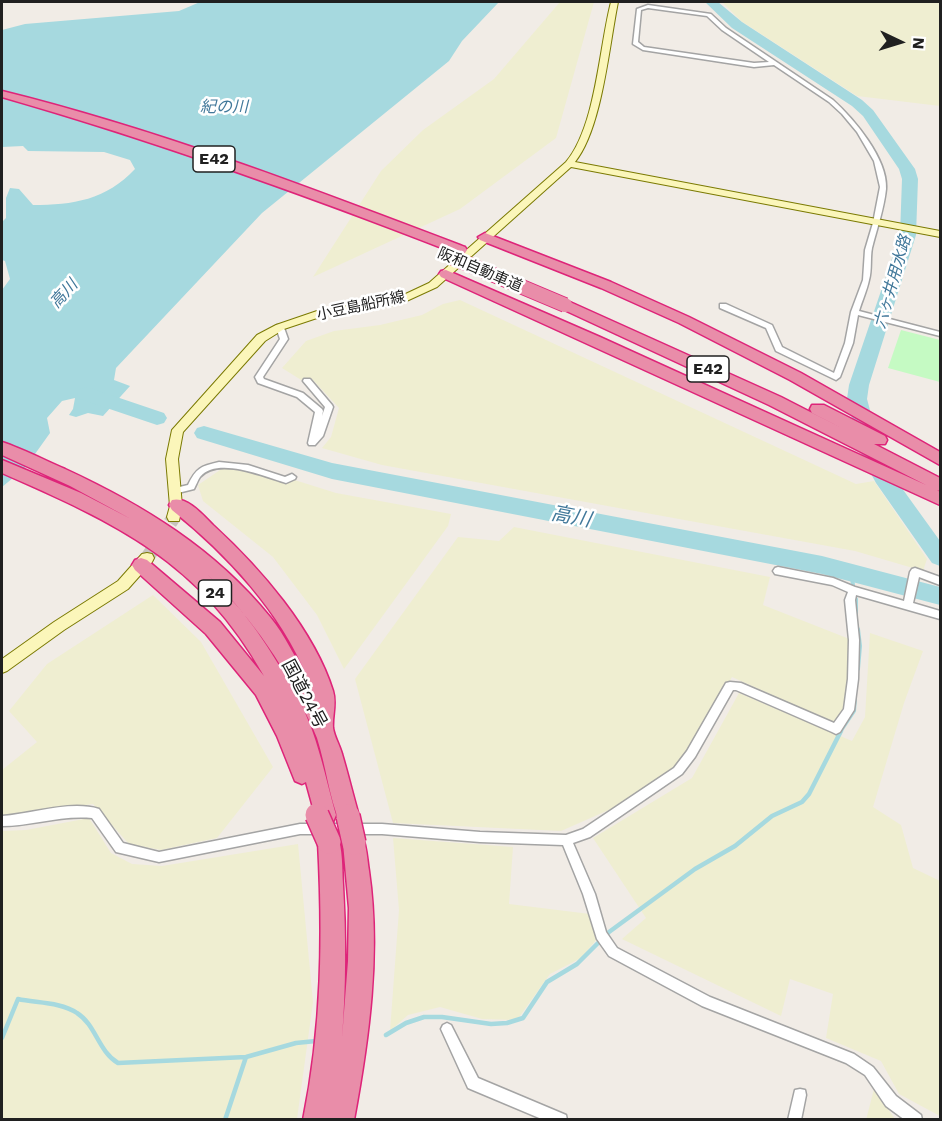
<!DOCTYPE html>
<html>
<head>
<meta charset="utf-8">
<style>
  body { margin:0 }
  #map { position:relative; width:942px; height:1121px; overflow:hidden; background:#f1ece6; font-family:"Work Sans",sans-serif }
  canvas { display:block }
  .frame { position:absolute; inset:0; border:3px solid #202020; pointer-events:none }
  .north { position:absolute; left:870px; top:12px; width:60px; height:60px; -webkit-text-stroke:4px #fff; paint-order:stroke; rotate:94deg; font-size:16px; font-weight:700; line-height:24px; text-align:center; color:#202020 }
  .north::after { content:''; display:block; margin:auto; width:21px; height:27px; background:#202020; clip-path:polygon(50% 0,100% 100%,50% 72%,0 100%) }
</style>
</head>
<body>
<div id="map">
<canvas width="942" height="1121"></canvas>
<div class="frame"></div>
<div class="north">N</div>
</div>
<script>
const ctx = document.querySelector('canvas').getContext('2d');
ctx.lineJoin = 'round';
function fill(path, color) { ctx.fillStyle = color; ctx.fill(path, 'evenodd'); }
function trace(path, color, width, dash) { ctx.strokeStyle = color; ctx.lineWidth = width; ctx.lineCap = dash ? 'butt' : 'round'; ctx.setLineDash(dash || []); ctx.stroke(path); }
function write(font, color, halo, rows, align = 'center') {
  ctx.font = font + ' "Work Sans","Noto Sans JP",sans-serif'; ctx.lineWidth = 5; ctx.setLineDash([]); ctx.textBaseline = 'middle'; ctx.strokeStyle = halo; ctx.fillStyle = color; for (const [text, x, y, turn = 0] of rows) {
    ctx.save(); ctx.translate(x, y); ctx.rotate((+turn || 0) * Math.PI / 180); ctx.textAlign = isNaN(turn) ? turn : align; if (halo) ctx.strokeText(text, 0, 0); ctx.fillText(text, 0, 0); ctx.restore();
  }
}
fill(new Path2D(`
  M560,2H594L556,138L460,209L313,277L381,171L423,130L494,79Z
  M722,2H940V106L857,96L741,21Z
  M460,300L856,484L874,481L927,559L923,571L855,551L382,465L322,448L331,437L339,408L312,379L306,383L282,368L306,341L334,331L380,325L422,315L443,304Z
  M253,467L336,493L451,514L448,526L344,669L317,615L273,557L203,501L198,485L223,468Z
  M514,527L770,577L763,605L852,640L846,707L834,723L732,677L696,740L676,767L611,809L561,831L393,823L355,679L458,537L499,541Z
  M153,595L201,642L273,767L217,838L161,850L129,844L93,804L2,816V770L37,742L9,711L47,664Z
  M870,633L923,651L904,703L873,807L901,825L913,868L940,881V1116L899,1094L881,1061L826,1038L833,994L790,979L781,1016L622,939L646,918L593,838L692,778L739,693L852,741L865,717Z
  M89,818L111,853L132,864L162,866L298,844L313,1002L297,1119L2,1120V831L26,830Z
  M393,838L513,847L509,904L590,914L597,939L581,958L550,974L517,1020L482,1019L440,1007L408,1015L390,1031L399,910Z
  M874,1089L895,1119H896L866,1120Z`), '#efeed1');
fill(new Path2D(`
  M901,330L940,340V382L888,368Z`), '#c5fac3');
fill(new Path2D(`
  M200,2H499L462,41L449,61L262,213L116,368L114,380L130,386L103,416L88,413L76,417L69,415L73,409L75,398L62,401L47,418L50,433L25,468L2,487V290L10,279L5,261L2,260V222L6,218V198L10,188L19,189L33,205C73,205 106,200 135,169L130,160L104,152L28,151L23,146L2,147V30L25,24L179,11Z`), '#a6d9df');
trace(new Path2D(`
  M851,571L853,585
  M856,599V613
  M858,629L860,646L858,669
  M840,732L854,711L855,698`), '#a6d9df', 4);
trace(new Path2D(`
  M386,1035L406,1023L424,1017H442L491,1024L507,1023L523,1018L547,982L577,964L609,932L695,869L735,846L772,816L802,802L809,794L841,731
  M2,1038L18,999C36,1003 61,1002 77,1013C96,1025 98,1051 118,1063L246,1057L296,1043L316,1041
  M225,1120L246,1057`), '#a6d9df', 4.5);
fill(new Path2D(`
  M705,2H718L742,22L862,100L873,110L915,169L918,179L916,235L869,385L867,399L883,459L891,473L940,541V566L932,563L876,483L863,459L847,399L849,385L900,235L902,179L899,169L863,116L852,106L732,28Z
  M87,387L164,413L167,418L164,423L157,425L80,399L77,394L80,389Z
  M204,426L332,463L822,556L940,587V605L822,574L332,479L197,438L194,433L197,428Z`), '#a6d9df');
trace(new Path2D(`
  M147,558L174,517`), '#c7c3be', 14, [14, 7]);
const street = new Path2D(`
  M648,5L711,14L726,28L833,100C854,119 888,159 886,189C884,209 877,228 872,248C870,258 872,270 869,280C867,290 862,301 859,311L940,332V336L858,315L853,343L840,377L836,380L776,351L766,328L720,308V304H726L772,325L782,347L834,373L845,343L851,312L863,280L865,250L873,223L880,187L874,161L857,132L842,114L829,102L774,65L754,67L643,50L633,44L637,9ZM648,8L707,16L722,30L769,62L754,63L644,47L638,42L641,10Z
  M277,325H283L288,339L263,377L264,379L303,393L322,409L323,411L322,416L325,407L303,381L304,379H310L332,405L333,407L323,436L315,445H309L308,443L315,412L297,397L258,383L255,377L280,339L276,327Z
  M219,462L248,465L285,477L292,474L296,477L295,479L286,483C265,477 218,456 200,477C198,480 196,485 194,489L174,494L171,493L170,491L171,489L188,485C196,468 201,466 219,462Z
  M778,567L833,578L855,587L904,601L910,572L912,569L915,568L940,577V585L919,577L913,603L940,611V619L856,595L855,600L859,640L858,679L854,710L840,732L836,734L832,732L736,690H733L695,757L682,774L590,837L573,843L595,894L606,932L617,948L710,997L854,1054L873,1067L896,1096L921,1115L922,1120H905L886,1106L865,1075L846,1063L702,1006L609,956L597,939L583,894L563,845L480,842L382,834H300L159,862L116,852L92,818C61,815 32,826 2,826V816C31,814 71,800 99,809L123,843L159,852L300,824H382L480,832L566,835L583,829L674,768L687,751L726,683L730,682L741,683L834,723L844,709L848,679L849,640L845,600L848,592L832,585L775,574L773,571L775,568Z
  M447,1023L451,1025L478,1078L566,1115L567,1120H544L468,1088L441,1029L443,1025Z
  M800,1089L805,1090L806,1095L801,1120H788L795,1090Z`);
const secondary = new Path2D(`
  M611,2H618C609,46 602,129 575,162L940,231V237L571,167L437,287L400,304L323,316L284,329L265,341L183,432L178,459L182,506L179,521H169L167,517L170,506L166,459L172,430L257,335L276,325L317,311L397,298L429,283L566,162C596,126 599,48 611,2Z
  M147,553L152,554L154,558L152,562L128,589L64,630L7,671L2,673V659L54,622L118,581L142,554Z`);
const highway = new Path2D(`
  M2,91C160,130 313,189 465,247L467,250L465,253H455C306,195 156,141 2,97Z
  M485,233L611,282L689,317L801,373L940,452V465L790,380L679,323L601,288L480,240L478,237Z
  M446,270L600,337L926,485L769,405L560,308L558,305L560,302H570L781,397L855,435L812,413L810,409L812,405H824L885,436L887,440L885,444H874L940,478V491L937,490L940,492V505L441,277L439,274L441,271Z
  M2,442C23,449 44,460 65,469C143,505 215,549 270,617C285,635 295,658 308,679C281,612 227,554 172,510L169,505L172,500C187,496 203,515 213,525C260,568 314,630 333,691C337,704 332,716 333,728C334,736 340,746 342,754C348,774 353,795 359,816L356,823L348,826L340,823C329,797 326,766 317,738C308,715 295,694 283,672C260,633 240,606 207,574C251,617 291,672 312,730C322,758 328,787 336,815L333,822L325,825L317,822L306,782L302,784L295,781L277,736L256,695L206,634L135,570L132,565L135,560L141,558L147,560L220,622L264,676C200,561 116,523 2,473V460L81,493L131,519L70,486L2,455Z
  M329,831L337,834C343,849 342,868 343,885C346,936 346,987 342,1038L348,961L349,908L343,843L346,835L354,832L362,835C367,847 367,859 369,871C381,953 369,1039 354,1120H303C322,1027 323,936 318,842L321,834Z`);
trace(street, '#a4a4a4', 3);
trace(secondary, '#7b7a03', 2);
trace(highway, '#de2479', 3);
fill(street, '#fff');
fill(secondary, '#fbf6ba');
fill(highway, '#e98da9');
const highwayBridgeFar1 = new Path2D(`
  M451,257L565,305`);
const highwayBridge = new Path2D(`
  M317,815L329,842
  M348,816L354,843`);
trace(highwayBridgeFar1, '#de2479', 16, []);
trace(highwayBridge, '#de2479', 26, []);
trace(highwayBridgeFar1, '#e98da9', 14);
trace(highwayBridge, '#e98da9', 23);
write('15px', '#202020', '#fff', [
  ["阪和自動車道",480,270,23],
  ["小豆島船所線",361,306,-12]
]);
write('italic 16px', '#41789a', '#fff', [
  ["紀の川",224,107],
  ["六ヶ井用水路",893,282,-74],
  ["高川",64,294,-48]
]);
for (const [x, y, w] of [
  [214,159,42],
  [708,369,42],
  [215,593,33]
]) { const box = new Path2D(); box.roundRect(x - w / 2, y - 13, w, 26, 4.5); ctx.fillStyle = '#fff'; ctx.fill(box); trace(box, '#202020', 1.5); }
write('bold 16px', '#202020', null, [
  ["E42",214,159],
  ["E42",708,369],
  ["24",215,593]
]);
write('18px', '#202020', '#fff', [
  ["国道24号",304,694,62]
]);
write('italic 20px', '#41789a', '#fff', [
  ["高川",571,517,11]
]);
</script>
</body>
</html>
